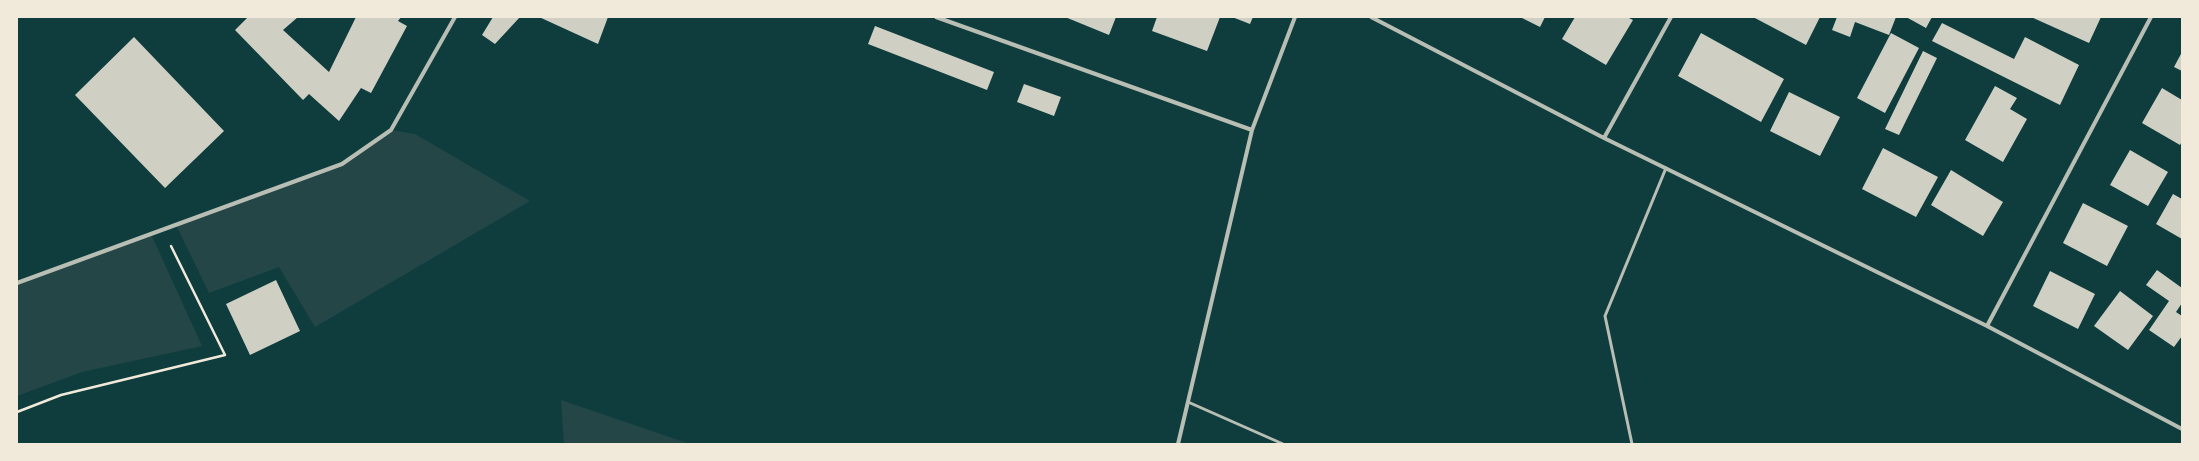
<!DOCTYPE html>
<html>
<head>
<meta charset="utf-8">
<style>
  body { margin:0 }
  #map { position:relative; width:2199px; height:461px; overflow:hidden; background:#0f3d3e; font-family:"Nunito Sans",sans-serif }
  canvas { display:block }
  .frame { position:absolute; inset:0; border:18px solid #f1e9da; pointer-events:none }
</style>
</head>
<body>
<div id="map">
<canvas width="2199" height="461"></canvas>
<div class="frame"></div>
</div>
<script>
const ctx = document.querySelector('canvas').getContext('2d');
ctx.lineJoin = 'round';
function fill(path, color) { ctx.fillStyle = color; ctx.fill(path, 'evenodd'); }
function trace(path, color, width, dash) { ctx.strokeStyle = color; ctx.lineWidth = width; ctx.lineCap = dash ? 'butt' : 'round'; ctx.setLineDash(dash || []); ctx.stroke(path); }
fill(new Path2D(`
  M391,130L415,134L530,201L315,327L279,267L209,293L176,225L342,164Z
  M151,234L202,346L82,372L17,396V283Z
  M561,400L690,444H564Z`), '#244646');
fill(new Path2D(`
  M248,17H298L283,30L329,72L356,17H401L398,21L407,26L371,93L361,88L339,121L309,94L303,100L235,30Z
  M493,17H520L495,44L482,35Z
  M539,17H608L598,44Z
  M1065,17H1116L1109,35Z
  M1157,17H1220L1207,51L1152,31Z
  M1232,17H1253L1250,24Z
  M1520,17H1545L1540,27Z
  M1575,17H1627L1633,20L1606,65L1562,39Z
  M1753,17H1820L1806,45Z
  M1837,17H1896L1889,35L1855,22L1850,37L1832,30Z
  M1906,17H1932L1926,28Z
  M2031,17H2101L2089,43Z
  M1942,23L2014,59L2025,37L2079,65L2060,105L1932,41Z
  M875,26L994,72L987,90L868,44Z
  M1701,33L1784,79L1761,122L1678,76Z
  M1891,33L1919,48L1885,113L1857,98Z
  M134,37L224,131L165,188L75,95Z
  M1923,51L1937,58L1899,135L1885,129Z
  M2182,52V71L2174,67Z
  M1024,84L1061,97L1054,116L1017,102Z
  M1995,86L2017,98L2010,109L2027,119L2003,162L1965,140Z
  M2162,88L2182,100V141L2180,145L2142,123Z
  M1789,92L1840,117L1820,156L1770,131Z
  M1883,148L1938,177L1916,217L1862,189Z
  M2130,150L2168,172L2148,206L2110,185Z
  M1951,170L2003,202L1983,236L1931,205Z
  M2173,194L2182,199V239L2156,224Z
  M2083,203L2128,226L2107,266L2063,243Z
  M2157,270L2182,288V303L2176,312L2182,316V336L2174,347L2149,330L2169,301L2146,285Z
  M2050,271L2095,294L2078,329L2033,306Z
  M276,280L300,331L250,355L226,304Z
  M2120,291L2153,316L2128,350L2094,326Z`), '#cfcfc3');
trace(new Path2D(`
  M17,412L61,395L225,355L171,246`), '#f1e9da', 2.5);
trace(new Path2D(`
  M1188,402L1283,444
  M1632,444L1605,316L1666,168`), '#b8beb3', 3);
trace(new Path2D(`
  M936,17L1252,130
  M1371,17L1604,138L1987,326L2182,429
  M1604,138L1671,17
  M17,283L342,164L391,130L455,17
  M1987,326L2151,17
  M1178,444L1252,130L1295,17`), '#b8beb3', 4);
</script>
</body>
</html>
